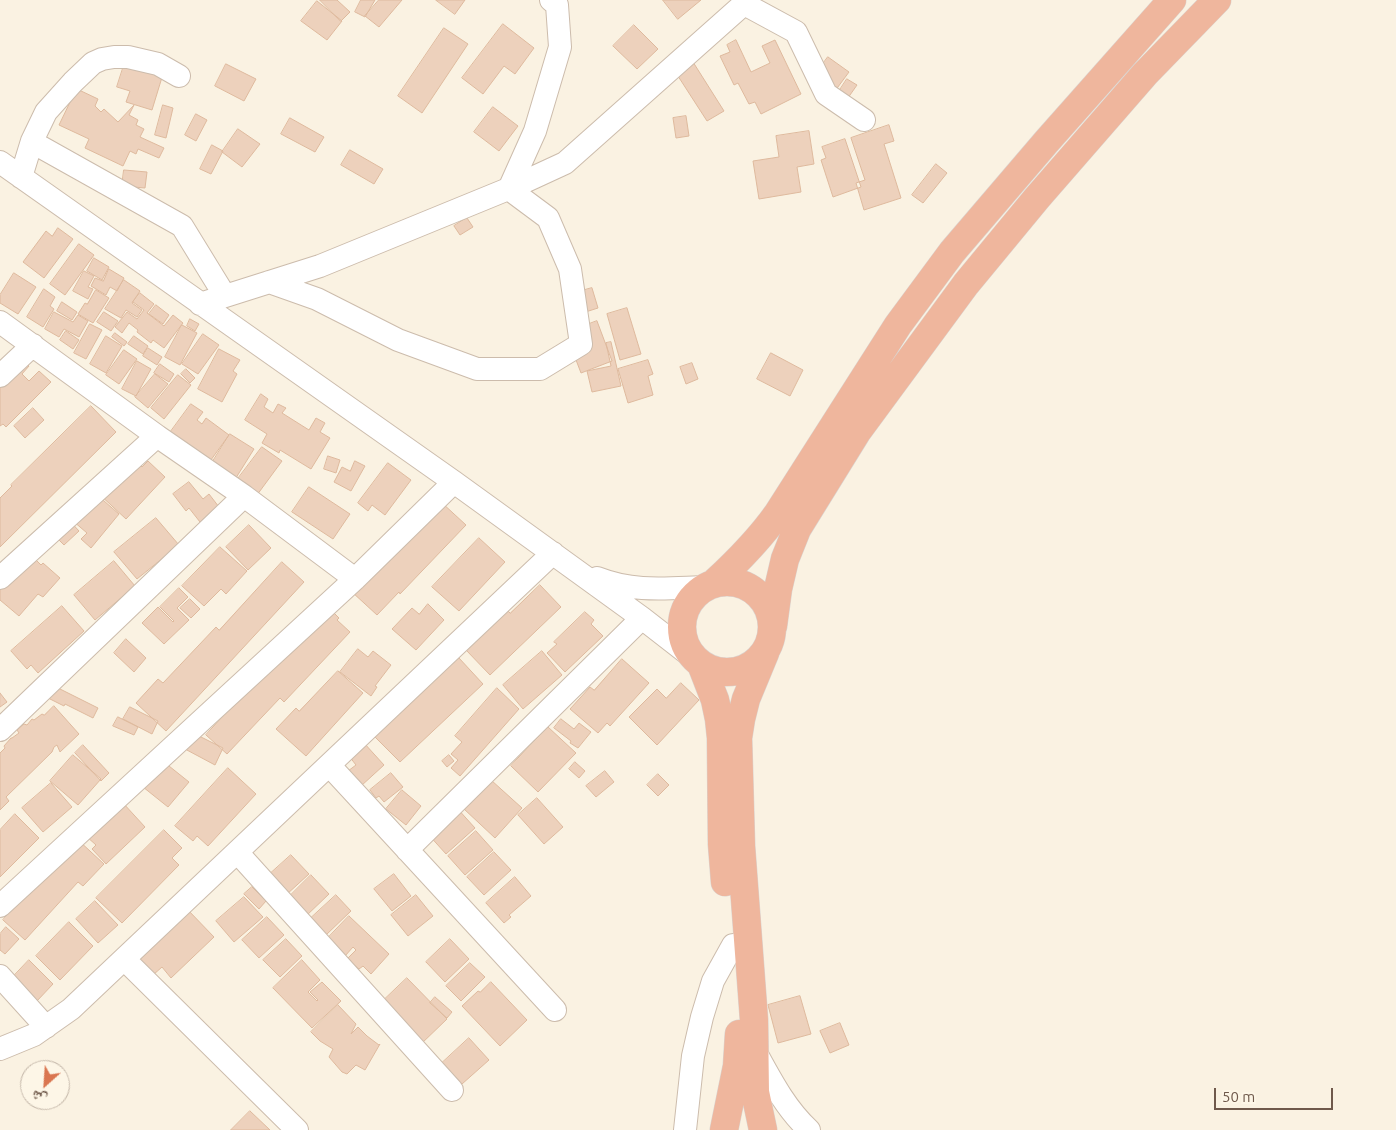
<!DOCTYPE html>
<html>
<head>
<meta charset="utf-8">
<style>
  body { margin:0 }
  #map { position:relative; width:1396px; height:1130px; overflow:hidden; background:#faf2e2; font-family:Ubuntu,"Noto Naskh Arabic",sans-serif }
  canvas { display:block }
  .north { position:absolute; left:20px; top:1060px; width:50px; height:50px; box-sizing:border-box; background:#fdf6e7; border:1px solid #c4b7a9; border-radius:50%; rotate:206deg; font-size:14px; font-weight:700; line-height:20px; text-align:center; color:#6f594b }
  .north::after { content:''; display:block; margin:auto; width:18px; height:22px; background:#da7650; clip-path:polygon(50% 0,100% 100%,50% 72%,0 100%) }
  .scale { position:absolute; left:1214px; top:1088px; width:119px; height:22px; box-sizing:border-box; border:2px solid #6f594b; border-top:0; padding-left:6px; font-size:15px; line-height:18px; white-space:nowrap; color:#6f594b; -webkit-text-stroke:4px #fdf6e7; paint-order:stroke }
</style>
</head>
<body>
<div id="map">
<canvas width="1396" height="1130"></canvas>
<div class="north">ش</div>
<div class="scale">50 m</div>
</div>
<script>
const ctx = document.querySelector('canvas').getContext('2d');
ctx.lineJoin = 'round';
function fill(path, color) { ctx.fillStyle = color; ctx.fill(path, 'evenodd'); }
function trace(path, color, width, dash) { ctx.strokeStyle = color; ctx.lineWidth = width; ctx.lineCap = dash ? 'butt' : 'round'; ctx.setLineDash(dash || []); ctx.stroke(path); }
const building = new Path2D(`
  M320,0H337L350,12L341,21Z
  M361,0H375L365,17L355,12Z
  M379,0H402L379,27L365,16Z
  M436,0H465L455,14Z
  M663,0H701L678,19Z
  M317,1L342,21L327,40L301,21Z
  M503,24L534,48L515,74L504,66L483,94L462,78Z
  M634,25L658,49L637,69L613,46Z
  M444,28L468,44L422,113L398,96Z
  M736,40L751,72L770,63L762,46L775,40L801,94L761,114L755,102L749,104L738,83L734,85L720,56L730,52L727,45Z
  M828,57L849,72L832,95L811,80Z
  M125,62L163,74L152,110L126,102L130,91L117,87Z
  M693,62L724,111L707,121L676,73Z
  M226,64L256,79L244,101L215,86Z
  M847,79L857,85L843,105L834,99Z
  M79,90L98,99L95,106L101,112L104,109L118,122L134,105L129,115L138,120L136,125L144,129L140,137L164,148L159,158L138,149L136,154L130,151L123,166L85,148L89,139L59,125L73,96Z
  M163,105L173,108L166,138L155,135Z
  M493,107L518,126L499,151L474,132Z
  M196,114L207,120L196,141L185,135Z
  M686,116L689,136L676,138L673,118Z
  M290,118L324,137L315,152L281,134Z
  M889,125L894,141L884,144L901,198L864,210L856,183L865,180L851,138Z
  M238,129L260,144L242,167L222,152Z
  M809,131L814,164L797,167L801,192L759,199L753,161L779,157L776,136Z
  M845,139L861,187L833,197L821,160L826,158L822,147Z
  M212,145L223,151L211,174L200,169Z
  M350,150L383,169L374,184L341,165Z
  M936,164L947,173L923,203L912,195Z
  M124,170L147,172L145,188L122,186Z
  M467,218L473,227L460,235L454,226Z
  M58,228L73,239L44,278L23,262L46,231L52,236Z
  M79,244L94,255L65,295L50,284Z
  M94,258L109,267L102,280L87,271Z
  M109,269L124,278L117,291L110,287L106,295L91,286L95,278L103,281Z
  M84,271L94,276L88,287L93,289L88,299L73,291Z
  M14,273L36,287L18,314L0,303V295Z
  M124,280L140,291L132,303L142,310L137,317L126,310L121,318L105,309Z
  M592,288L598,308L573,316L567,295Z
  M44,289L55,297L50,306L54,309L43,327L27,317Z
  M96,290L109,298L93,323L78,314L85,303L87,304Z
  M140,293L154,304L147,313L164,326L173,315L183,323L164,348L153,340L151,343L137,332L138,330L129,323L122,333L115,327L127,312L137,319L144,310L133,302Z
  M62,302L77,312L72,320L57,311Z
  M156,305L169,315L163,324L149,314Z
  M627,308L641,354L620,360L607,314Z
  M54,312L73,322L78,315L88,321L79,337L64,329L59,337L45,329Z
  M104,312L118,321L111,331L97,322Z
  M190,319L199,324L195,331L187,326Z
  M597,321L612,361L581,373L573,352L576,329Z
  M90,324L102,330L86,359L74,353Z
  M182,325L197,333L180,365L165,357Z
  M66,331L79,340L73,349L60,340Z
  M115,333L127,342L124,346L112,337Z
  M203,334L219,345L198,374L182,364Z
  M106,336L122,346L106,373L90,364Z
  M134,336L148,346L143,354L128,344Z
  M611,342L621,386L592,392L587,371L611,366L606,343Z
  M148,348L162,357L157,365L143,356Z
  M219,349L240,360L233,371L237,374L222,402L198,389Z
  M124,350L137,359L119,384L106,375Z
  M771,353L803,370L790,396L757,379Z
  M22,359L29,366L22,374L29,381L39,371L51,382L6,427L3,424L0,426V380Z
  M648,360L653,374L648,376L653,395L628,403L618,369Z
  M137,361L151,369L136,396L122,389Z
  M692,363L698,379L686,384L680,367Z
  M160,364L174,374L169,382L154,373Z
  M186,369L195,378L190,383L181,374Z
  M155,374L168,384L148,408L135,397Z
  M178,375L191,385L164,419L151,408Z
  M261,394L268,399L264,407L273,413L278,404L286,408L282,413L309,430L316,418L325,423L320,432L330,438L311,469L280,450L279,453L262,443L267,434L245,420Z
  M191,404L203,412L197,420L202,424L206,418L229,435L208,464L169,434Z
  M91,406L116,432L0,547V498L12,486L11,485Z
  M33,408L44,420L25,438L14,426Z
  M230,434L254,449L234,481L210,466Z
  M262,447L282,461L257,495L237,480Z
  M328,456L340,460L336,473L324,469Z
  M133,458L142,467L148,461L165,477L126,519L99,494Z
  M355,461L365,466L351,491L334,482L342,467L350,471Z
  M388,463L411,480L385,515L372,505L368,511L358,503Z
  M189,482L203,499L209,494L219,507L200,522L189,508L186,511L173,494Z
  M309,487L350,514L333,539L292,512Z
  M96,494L119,514L91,548L81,539L87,533L73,521Z
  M441,502L466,525L400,594L399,592L377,615L352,592Z
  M156,518L179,545L137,579L114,552Z
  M68,519L79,531L64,545L53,534Z
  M249,525L271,548L248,570L226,547Z
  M479,538L505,562L459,611L432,587Z
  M220,547L247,571L226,594L221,589L204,606L182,586Z
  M32,556L41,565L43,563L60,578L43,597L38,594L19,616L0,600V585Z
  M114,561L135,586L95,620L74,595Z
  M282,562L304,582L166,731L136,703L158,679L163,683L216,627L219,630Z
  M540,585L561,607L490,675L466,650L507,610L510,613Z
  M179,588L188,597L177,608L189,620L164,644L142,623L158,607L173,622L174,621L160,607Z
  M190,599L200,609L191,618L180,608Z
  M428,604L444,620L416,650L392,629L412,608L419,614Z
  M62,606L84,631L38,673L31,665L27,669L11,651Z
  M327,606L339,618L337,620L350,632L284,702L280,698L227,754L206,735Z
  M585,612L594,620L591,624L603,636L565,672L547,653L557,644L554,642Z
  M126,639L146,658L134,672L114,653Z
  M358,649L368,657L373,651L391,665L375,686L377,687L371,696L340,672Z
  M542,651L562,675L523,709L503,685Z
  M459,658L483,684L400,762L375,737Z
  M622,659L649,683L610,726L607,723L598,733L570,709L590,687L594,690Z
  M338,671L363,693L306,756L276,729L296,708L299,711Z
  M681,683L699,700L657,745L629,717L657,689L666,698Z
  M54,686L98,708L93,718L65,704L64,706L48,698Z
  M497,688L519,709L460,776L451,768L458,760L451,754L462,742L455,736Z
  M0,693L7,702L0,707Z
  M54,706L79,734L60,752L57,745L54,747L52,752L6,797L9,801L0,810V753L5,748L4,746L11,738H12L19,733L17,730L24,724L27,725L32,719L34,720L42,714L44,715Z
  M130,707L158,721L152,734L123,719Z
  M118,717L138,727L134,735L113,726Z
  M561,719L574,729L579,723L591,732L578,748L570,743L571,741L554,728Z
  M548,727L576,753L538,792L511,766Z
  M193,733L223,748L215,765L185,749Z
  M364,743L384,765L361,786L348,771L356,765L349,756Z
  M83,745L109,773L101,781L75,753Z
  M73,755L101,779L78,805L50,781Z
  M449,755L454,761L447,767L442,761Z
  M164,762L189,782L168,807L143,787Z
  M575,762L585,771L579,778L569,769Z
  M228,768L256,794L208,846L197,836L193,841L175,826Z
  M605,771L614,782L596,797L586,786Z
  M391,773L403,787L384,802L379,796L376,798L370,790Z
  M658,774L669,785L658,796L647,785Z
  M491,780L522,808L495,838L464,809Z
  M51,783L72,807L43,832L22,808Z
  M402,790L421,806L406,825L386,809Z
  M537,798L563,827L544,844L518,815Z
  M123,803L145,827L106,864L92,849L96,845L86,836Z
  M456,807L475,828L446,854L427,833Z
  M15,814L39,838L0,877V830Z
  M164,830L182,848L172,858L179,865L122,923L96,898Z
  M476,831L493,850L465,875L448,856Z
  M77,839L104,864L83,886L78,882L25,940L3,920Z
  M494,852L511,870L484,895L467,877Z
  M291,855L309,874L286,895L271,873Z
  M394,874L411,896L392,911L374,889Z
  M311,875L329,894L305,917L288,898Z
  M515,877L531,896L509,915L511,917L504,923L486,903Z
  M252,887L266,901L259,909L244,894Z
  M336,895L351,911L326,935L311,918Z
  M416,895L433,916L408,936L391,915Z
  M244,897L263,917L234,942L216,921Z
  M95,901L118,925L98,943L76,919Z
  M187,909L214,937L171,978L162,967L153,975L136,957Z
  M349,916L389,954L371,974L363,966L359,969L347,959L356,950L353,947L345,956L327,939Z
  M267,917L284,935L259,958L242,940Z
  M69,922L93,946L60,980L36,956Z
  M6,927L19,939L5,954L0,950V934Z
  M286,939L302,956L280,977L263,960Z
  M450,939L469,959L445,982L426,962Z
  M29,960L53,984L36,1002L12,978Z
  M302,960L320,980L308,992L317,1001L318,1000L310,992L322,982L341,1001L312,1028L273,988Z
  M470,963L485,977L461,1001L446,986Z
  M407,978L447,1019L420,1045L384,1000Z
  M491,982L527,1020L500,1046L462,1006L478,991L480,992Z
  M800,996L811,1034L778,1043L768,1005Z
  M435,997L452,1012L447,1018L430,1003Z
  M338,1005L356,1024L351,1034L358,1027L367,1036L379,1045L380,1044L365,1070L356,1065L347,1074L342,1072L329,1057L333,1049L320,1041L311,1032Z
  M840,1023L849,1045L830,1053L820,1031Z
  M469,1038L489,1060L462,1084L442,1063Z
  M250,1111L270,1130H231Z`);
fill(building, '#edd1bc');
trace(building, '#deb99d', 1);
const minor = new Path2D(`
  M745,0L748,6L796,32L826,94L864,120
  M32,142L182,226L225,296
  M0,162L454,482L642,618L696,660
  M21,177L32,141L46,112L73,82L93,63L102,59L114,57H128L158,64L179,76
  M269,282L317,299L398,340L477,369H540L581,344L570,269L548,218L509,189L535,131L560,47L557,5L551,0
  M200,304L320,266L513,187L565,163L746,2
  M0,322L157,436L244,496L355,579
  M0,376L33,345
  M0,578L157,436
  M597,578C635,593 668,588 707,587
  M0,730L244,496
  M329,765L555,1010
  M407,850L642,618
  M237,852L452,1090
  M0,906L355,579L454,482
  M124,959L297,1130
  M0,976L46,1027
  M0,1049L34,1035L71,1009L553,553
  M754,1049C770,1078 785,1108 809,1130
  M685,1130L693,1056L702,1017L713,981L733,945`);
const highway = new Path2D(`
  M682 627a45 45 0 1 1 90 0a45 45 0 1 1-90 0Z
  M713,584C737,562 759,540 778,513L898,325L952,252L1047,141L1172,0
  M773,626L778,589L785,559L797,529L857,432L966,284L1037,198L1145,74L1217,0
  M701,664L715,700L719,719L721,738L722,844L725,882
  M724,1130L737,1066L739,1034
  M763,1130L755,1092L754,1020L741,846L738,738L741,719L746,699L765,653`);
trace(minor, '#ccbcac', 24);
trace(highway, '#dad4d0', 29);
trace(minor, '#fff', 22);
trace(highway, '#efb69d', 28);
</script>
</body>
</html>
